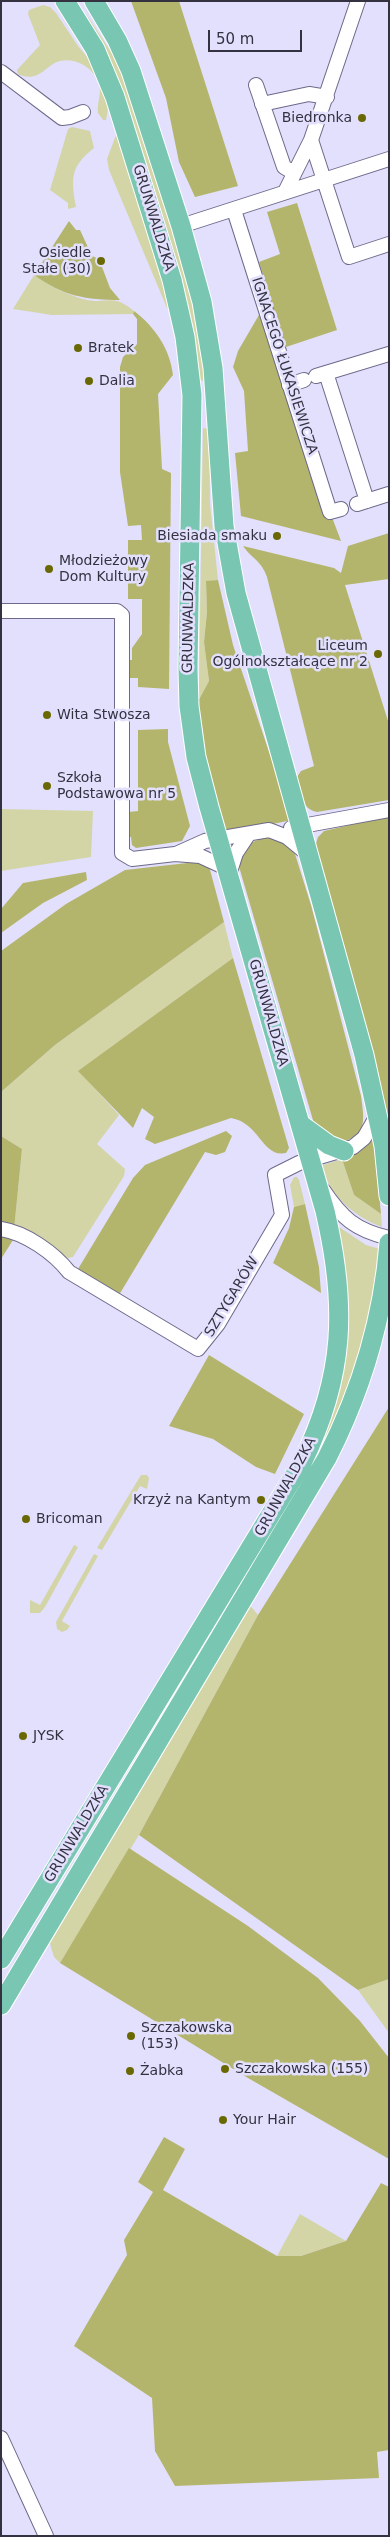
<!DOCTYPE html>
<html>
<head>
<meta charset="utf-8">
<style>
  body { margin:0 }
  #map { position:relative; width:390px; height:2537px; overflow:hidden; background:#e2e0fd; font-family:"DejaVu Sans",sans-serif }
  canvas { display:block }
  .frame { position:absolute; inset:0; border:2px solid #343241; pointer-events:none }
  .scale { position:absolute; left:208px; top:30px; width:94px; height:22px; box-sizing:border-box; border:2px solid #343241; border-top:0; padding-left:6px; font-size:15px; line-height:18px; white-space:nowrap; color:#343241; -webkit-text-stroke:4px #e2e0fd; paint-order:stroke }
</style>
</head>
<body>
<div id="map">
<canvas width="390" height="2537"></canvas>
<div class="frame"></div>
<div class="scale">50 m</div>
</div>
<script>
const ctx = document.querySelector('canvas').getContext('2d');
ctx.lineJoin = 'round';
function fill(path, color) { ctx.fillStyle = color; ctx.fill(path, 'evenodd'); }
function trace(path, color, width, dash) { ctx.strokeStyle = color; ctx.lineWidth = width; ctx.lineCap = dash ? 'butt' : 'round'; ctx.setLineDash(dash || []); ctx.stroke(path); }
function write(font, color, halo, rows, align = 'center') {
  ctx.font = font + ' "DejaVu Sans",sans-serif'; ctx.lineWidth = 5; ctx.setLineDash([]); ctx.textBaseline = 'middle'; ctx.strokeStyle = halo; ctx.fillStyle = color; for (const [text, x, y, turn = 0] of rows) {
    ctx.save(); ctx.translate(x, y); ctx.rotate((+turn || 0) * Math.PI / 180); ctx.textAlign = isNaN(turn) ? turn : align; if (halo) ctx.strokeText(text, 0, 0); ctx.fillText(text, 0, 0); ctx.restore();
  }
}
fill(new Path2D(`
  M43,5L50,7L56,13L78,46L93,64L109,103L106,120H103L98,113C97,105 100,98 100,90C99,71 78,57 60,61C51,63 46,71 37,75C31,78 24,77 18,74L17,70L40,45L28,14L29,10Z
  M85,12L113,55L128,87L194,297L207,381L198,380L178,269L167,230L122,90L109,58Z
  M72,127L90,131L94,148C70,167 71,178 76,207L68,209V203L50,190L68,129Z
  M116,135L119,136L141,204L170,309L167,308L109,170L107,159Z
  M34,275C48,285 69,296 87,300C110,304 112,293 134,311L133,314L52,315L13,309Z
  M203,428L209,429L210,504L218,580L206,582L207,612L204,642L209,681L196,705L199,679Z
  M1,809L93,811L91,857L1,871Z
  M224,922L233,958L79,1071L119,1115L97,1144L125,1169L124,1176L73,1257L68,1258L61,1255L23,1231L13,1240L22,1149L1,1136V1092L55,1045Z
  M342,1159L354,1195L381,1214L382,1227C351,1215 332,1196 320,1166Z
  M294,1177H297L299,1180L305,1204L294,1207L290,1185Z
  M336,1225L366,1245L380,1249L370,1322L344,1404L304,1483L301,1482C309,1464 319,1447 326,1430C354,1360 352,1297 336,1225Z
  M141,1475H147L149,1478L147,1489L140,1486L102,1550L97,1548Z
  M74,1545L78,1547L45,1607L40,1613H30V1600L40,1605Z
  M94,1554L98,1556L62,1621L70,1626L67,1630L62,1632L57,1629L56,1622Z
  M249,1604L258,1615L139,1835L60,1963L54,1957L49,1940Z
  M389,1979V2033L358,1990Z
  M300,2214L346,2241L301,2256H277Z`), '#d3d5a7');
fill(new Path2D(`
  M131,1H179L238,186L195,197L179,162L166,98Z
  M297,203L337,330L283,348L330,512L341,541L241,516L235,453L248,451L244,391L233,367L238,351L270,296L259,262L280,254L267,212Z
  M69,221L76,230H80L92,256L99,259L110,288L120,300C86,300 63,296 34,275Z
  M134,311C155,327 170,349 173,375L158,394L162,469L171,473L169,689L138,687V678H128L129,660H132V648L142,634V599H128V540H142L141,525L128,526L120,472V367L123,357L137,344V319L133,314Z
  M389,533V579L345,585L389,724V800L317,812C301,809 299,791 297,777L301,771L314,766L267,577C261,560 252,559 243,546L334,568L341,573L348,546Z
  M218,580L233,645L292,820L224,834L210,786L196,705L209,681L204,642L207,612L206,581Z
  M168,729V742L190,826L182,841L136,848L132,845L131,837H127L128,812L138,811V730Z
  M389,816V1136L315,847L318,837L324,831Z
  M266,837L278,839L292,849L295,854L311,905L361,1096C364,1119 368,1136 341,1142L315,1127L240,870L239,859L250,843Z
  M196,862L209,866L224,922L55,1045L1,1092V951L66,904L125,870Z
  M86,872L87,880L43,903L1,933V909L23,883Z
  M233,958L289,1148L286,1153C262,1158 260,1123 231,1118L155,1144L145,1139L154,1117L142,1108L133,1128L78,1071Z
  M226,1131L232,1136L225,1152L216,1155L205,1152L119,1295L78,1269L133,1178L145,1165Z
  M1,1136L22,1149L13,1240L1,1259Z
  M374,1137L381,1214L354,1195L342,1159C356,1153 366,1150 374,1137Z
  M305,1204L319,1267L321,1293L273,1263L289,1228L294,1207Z
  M209,1355L304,1414L275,1474L256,1467L213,1439L169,1426Z
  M389,1407V1979L358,1990L139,1835L258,1615Z
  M129,1848L248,1926L318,1978L360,2021L389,2058V2159L248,2078L60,1963Z
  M164,2137L185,2149L163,2190L277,2256H301L346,2241L381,2183L389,2187V2450L377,2452L379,2478L175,2486L155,2451L152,2398L74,2346L127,2255L124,2240L153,2192L138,2182Z`), '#b4b56c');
const minor = new Path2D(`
  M1,72L62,118L70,117L83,112
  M256,85L284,167L294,173
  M262,104L309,94L327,97
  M311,140L349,257L389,244
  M285,192L311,140L358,1
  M234,210L330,512L341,509
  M181,226L389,159
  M326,373L367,501
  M316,376L389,354
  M289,385L304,380
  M357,504L389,494
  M1,611H117L122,615V853L132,859L175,854L200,856L226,868
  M291,828L389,810
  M176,854L205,841L269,830L287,837L310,856
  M229,875L236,853L248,835
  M323,1190C342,1218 355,1230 389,1238
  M1,1229C26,1233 54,1253 69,1272L198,1349L218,1324L282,1215L275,1175L299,1163L353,1147L364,1138L378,1114
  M1,2438L46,2536`);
const major = new Path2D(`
  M94,1L117,40L131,71L181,226L202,302L213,368L224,526L236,593L364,1055L384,1146L389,1196
  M300,1124L329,1145L344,1151
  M1,1959L302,1463C345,1376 347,1305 325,1211L209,807L196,757L189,706L188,669L192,395L185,337L172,280L115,97L95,49L65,1
  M1,2005L327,1458C362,1389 383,1320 389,1243`);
trace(minor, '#6d698a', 16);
trace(major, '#fff', 21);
trace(minor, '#fff', 14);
trace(major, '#79c7b2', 19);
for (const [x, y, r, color] of [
  [362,118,5,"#696803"],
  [101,261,5,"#696803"],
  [78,348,5,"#696803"],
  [89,381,5,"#696803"],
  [277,536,5,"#696803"],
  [49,569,5,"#696803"],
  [378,654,5,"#696803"],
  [47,715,5,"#696803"],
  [47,786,5,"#696803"],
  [261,1500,5,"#696803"],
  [26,1519,5,"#696803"],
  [23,1736,5,"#696803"],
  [131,2036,5,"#696803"],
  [225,2069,5,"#696803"],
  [130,2071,5,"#696803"],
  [223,2120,5,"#696803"]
]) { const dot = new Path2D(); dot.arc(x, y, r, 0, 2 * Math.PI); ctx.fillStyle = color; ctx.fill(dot); trace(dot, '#e2e0fd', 2); }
write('14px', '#343241', '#e2e0fd', [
  ["Biedronka",352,118,"right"],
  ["Osiedle",91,253,"right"],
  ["Stałe (30)",91,269,"right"],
  ["Bratek",88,348],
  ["Dalia",99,381],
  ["Biesiada smaku",267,536,"right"],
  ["Młodzieżowy",59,561],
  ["Dom Kultury",59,577],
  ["Liceum",368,646,"right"],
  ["Ogólnokształcące nr 2",368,662,"right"],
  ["Wita Stwosza",57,715],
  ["Szkoła",57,778],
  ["Podstawowa nr 5",57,794],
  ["Krzyż na Kantym",251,1500,"right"],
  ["Bricoman",36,1519],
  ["JYSK",33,1736],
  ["Szczakowska",141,2028],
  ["(153)",141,2044],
  ["Szczakowska (155)",235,2069],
  ["Żabka",140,2071],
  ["Your Hair",233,2120]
], 'left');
write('14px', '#343241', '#e2e0fd', [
  ["GRUNWALDZKA",153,218,73],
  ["IGNACEGO ŁUKASIEWICZA",284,366,72],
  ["GRUNWALDZKA",189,618,-89],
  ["GRUNWALDZKA",268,1013,74],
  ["SZTYGARÓW",232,1297,-59],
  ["GRUNWALDZKA",286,1487,-61],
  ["GRUNWALDZKA",77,1834,-59]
]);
</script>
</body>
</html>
